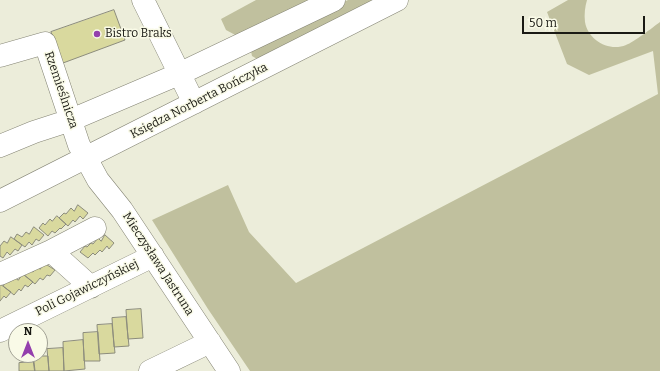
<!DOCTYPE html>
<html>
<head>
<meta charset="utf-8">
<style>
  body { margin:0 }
  #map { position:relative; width:660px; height:371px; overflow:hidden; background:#ecedda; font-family:Bitter,serif }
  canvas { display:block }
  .north { position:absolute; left:8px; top:323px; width:40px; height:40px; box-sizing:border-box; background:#f9fae7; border:1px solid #a0a093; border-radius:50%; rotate:0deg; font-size:11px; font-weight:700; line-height:16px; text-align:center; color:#1a1a14 }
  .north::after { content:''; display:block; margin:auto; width:14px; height:18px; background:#943fad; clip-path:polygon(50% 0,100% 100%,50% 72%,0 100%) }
  .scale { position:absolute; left:522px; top:16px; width:123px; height:18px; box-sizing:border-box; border:2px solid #1a1a14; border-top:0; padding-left:5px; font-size:12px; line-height:14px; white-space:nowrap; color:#1a1a14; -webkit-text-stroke:3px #f9fae7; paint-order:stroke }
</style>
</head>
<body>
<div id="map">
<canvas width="660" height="371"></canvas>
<div class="north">N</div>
<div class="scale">50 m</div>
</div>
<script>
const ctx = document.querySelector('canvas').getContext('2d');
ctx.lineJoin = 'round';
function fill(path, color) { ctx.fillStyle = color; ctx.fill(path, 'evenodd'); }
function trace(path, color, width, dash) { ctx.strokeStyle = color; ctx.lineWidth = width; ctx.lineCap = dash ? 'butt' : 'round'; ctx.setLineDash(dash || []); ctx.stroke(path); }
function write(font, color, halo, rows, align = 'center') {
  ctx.font = font + ' Bitter,serif'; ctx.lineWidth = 3; ctx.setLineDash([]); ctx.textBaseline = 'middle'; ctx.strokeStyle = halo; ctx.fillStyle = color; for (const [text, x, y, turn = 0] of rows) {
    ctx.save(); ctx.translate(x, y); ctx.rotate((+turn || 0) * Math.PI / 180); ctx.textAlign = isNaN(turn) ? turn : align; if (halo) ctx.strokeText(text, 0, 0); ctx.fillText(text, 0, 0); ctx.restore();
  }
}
fill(new Path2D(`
  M256,0H314L239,37L226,30L221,19Z
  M348,0H379L257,59L252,56L251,51L255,47Z
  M568,0H587C585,7 584,14 585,22C588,40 609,52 626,45C634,42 652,28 660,22V371H250L208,309L152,220L228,185L249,232L296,283L658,94L653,51L589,75L567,64L547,12Z`), '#c0c09e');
const building = new Path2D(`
  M114,10L125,40L63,63L51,32Z
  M78,205L88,213L83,219L80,216L75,222L73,220L68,226L59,218L64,213L66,214L71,208L74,211Z
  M57,216L66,224L61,229L60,228L55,233L52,231L48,236L39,228L43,223L45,225L50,219L52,221Z
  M34,227L44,235L39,241L36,239L32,245L29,242L25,247L14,239L17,234L22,237L26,232L29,234Z
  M105,235L114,243L109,249L107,246L102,252L100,250L95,255L93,253L88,258L80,252L85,246L87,247L91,243L93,244L98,238L101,241Z
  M11,237L22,245L18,251L15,249L10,255L7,252L3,258L0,256V246L4,241L7,243Z
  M44,263L55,270L50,276L47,275L43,280L40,278L35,284L24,275L29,270L33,272L37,267L40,269Z
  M23,274L33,282L28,287L25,285L21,291L19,289L14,295L3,286L7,280L10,282L14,277L18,280Z
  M0,284L11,292L6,298L4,296L0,301Z
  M141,309L143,338L128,339L126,310Z
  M126,317L129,346L114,347L112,318Z
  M112,324L115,353L99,354L97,325Z
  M98,332L100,361H84L83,333Z
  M83,340L85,369L64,371L63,342Z
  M63,348L64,371H49L47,349Z
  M33,356H48L49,371H35Z
  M34,362L35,371H19V363Z`);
fill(building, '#d9d99e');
trace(building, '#8c8c7c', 1);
const minor = new Path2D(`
  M143,0L194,103
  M0,56L45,43L79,145L98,180L122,210L229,371
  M0,146L34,132L71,120L179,74L334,0
  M0,201L397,0
  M51,251L95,228
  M0,274L51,251L91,287
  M0,331L153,256
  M150,371L210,342`);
trace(minor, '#838373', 23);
trace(minor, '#fff', 22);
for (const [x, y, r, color] of [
  [97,34,4,"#943fad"]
]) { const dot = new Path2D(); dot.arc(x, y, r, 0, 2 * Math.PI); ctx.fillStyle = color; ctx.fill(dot); trace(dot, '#f9fae7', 1.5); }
write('12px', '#1a1a14', '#f9fae7', [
  ["Bistro Braks",105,34]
], 'left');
write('12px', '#1a1a14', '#f9fae7', [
  ["Rzemieślnicza",61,90,71],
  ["Księdza Norberta Bończyka",199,101,-27],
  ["Mieczysława Jastruna",158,264,57],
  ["Poli Gojawiczyńskiej",87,288,-26]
]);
</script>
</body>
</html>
